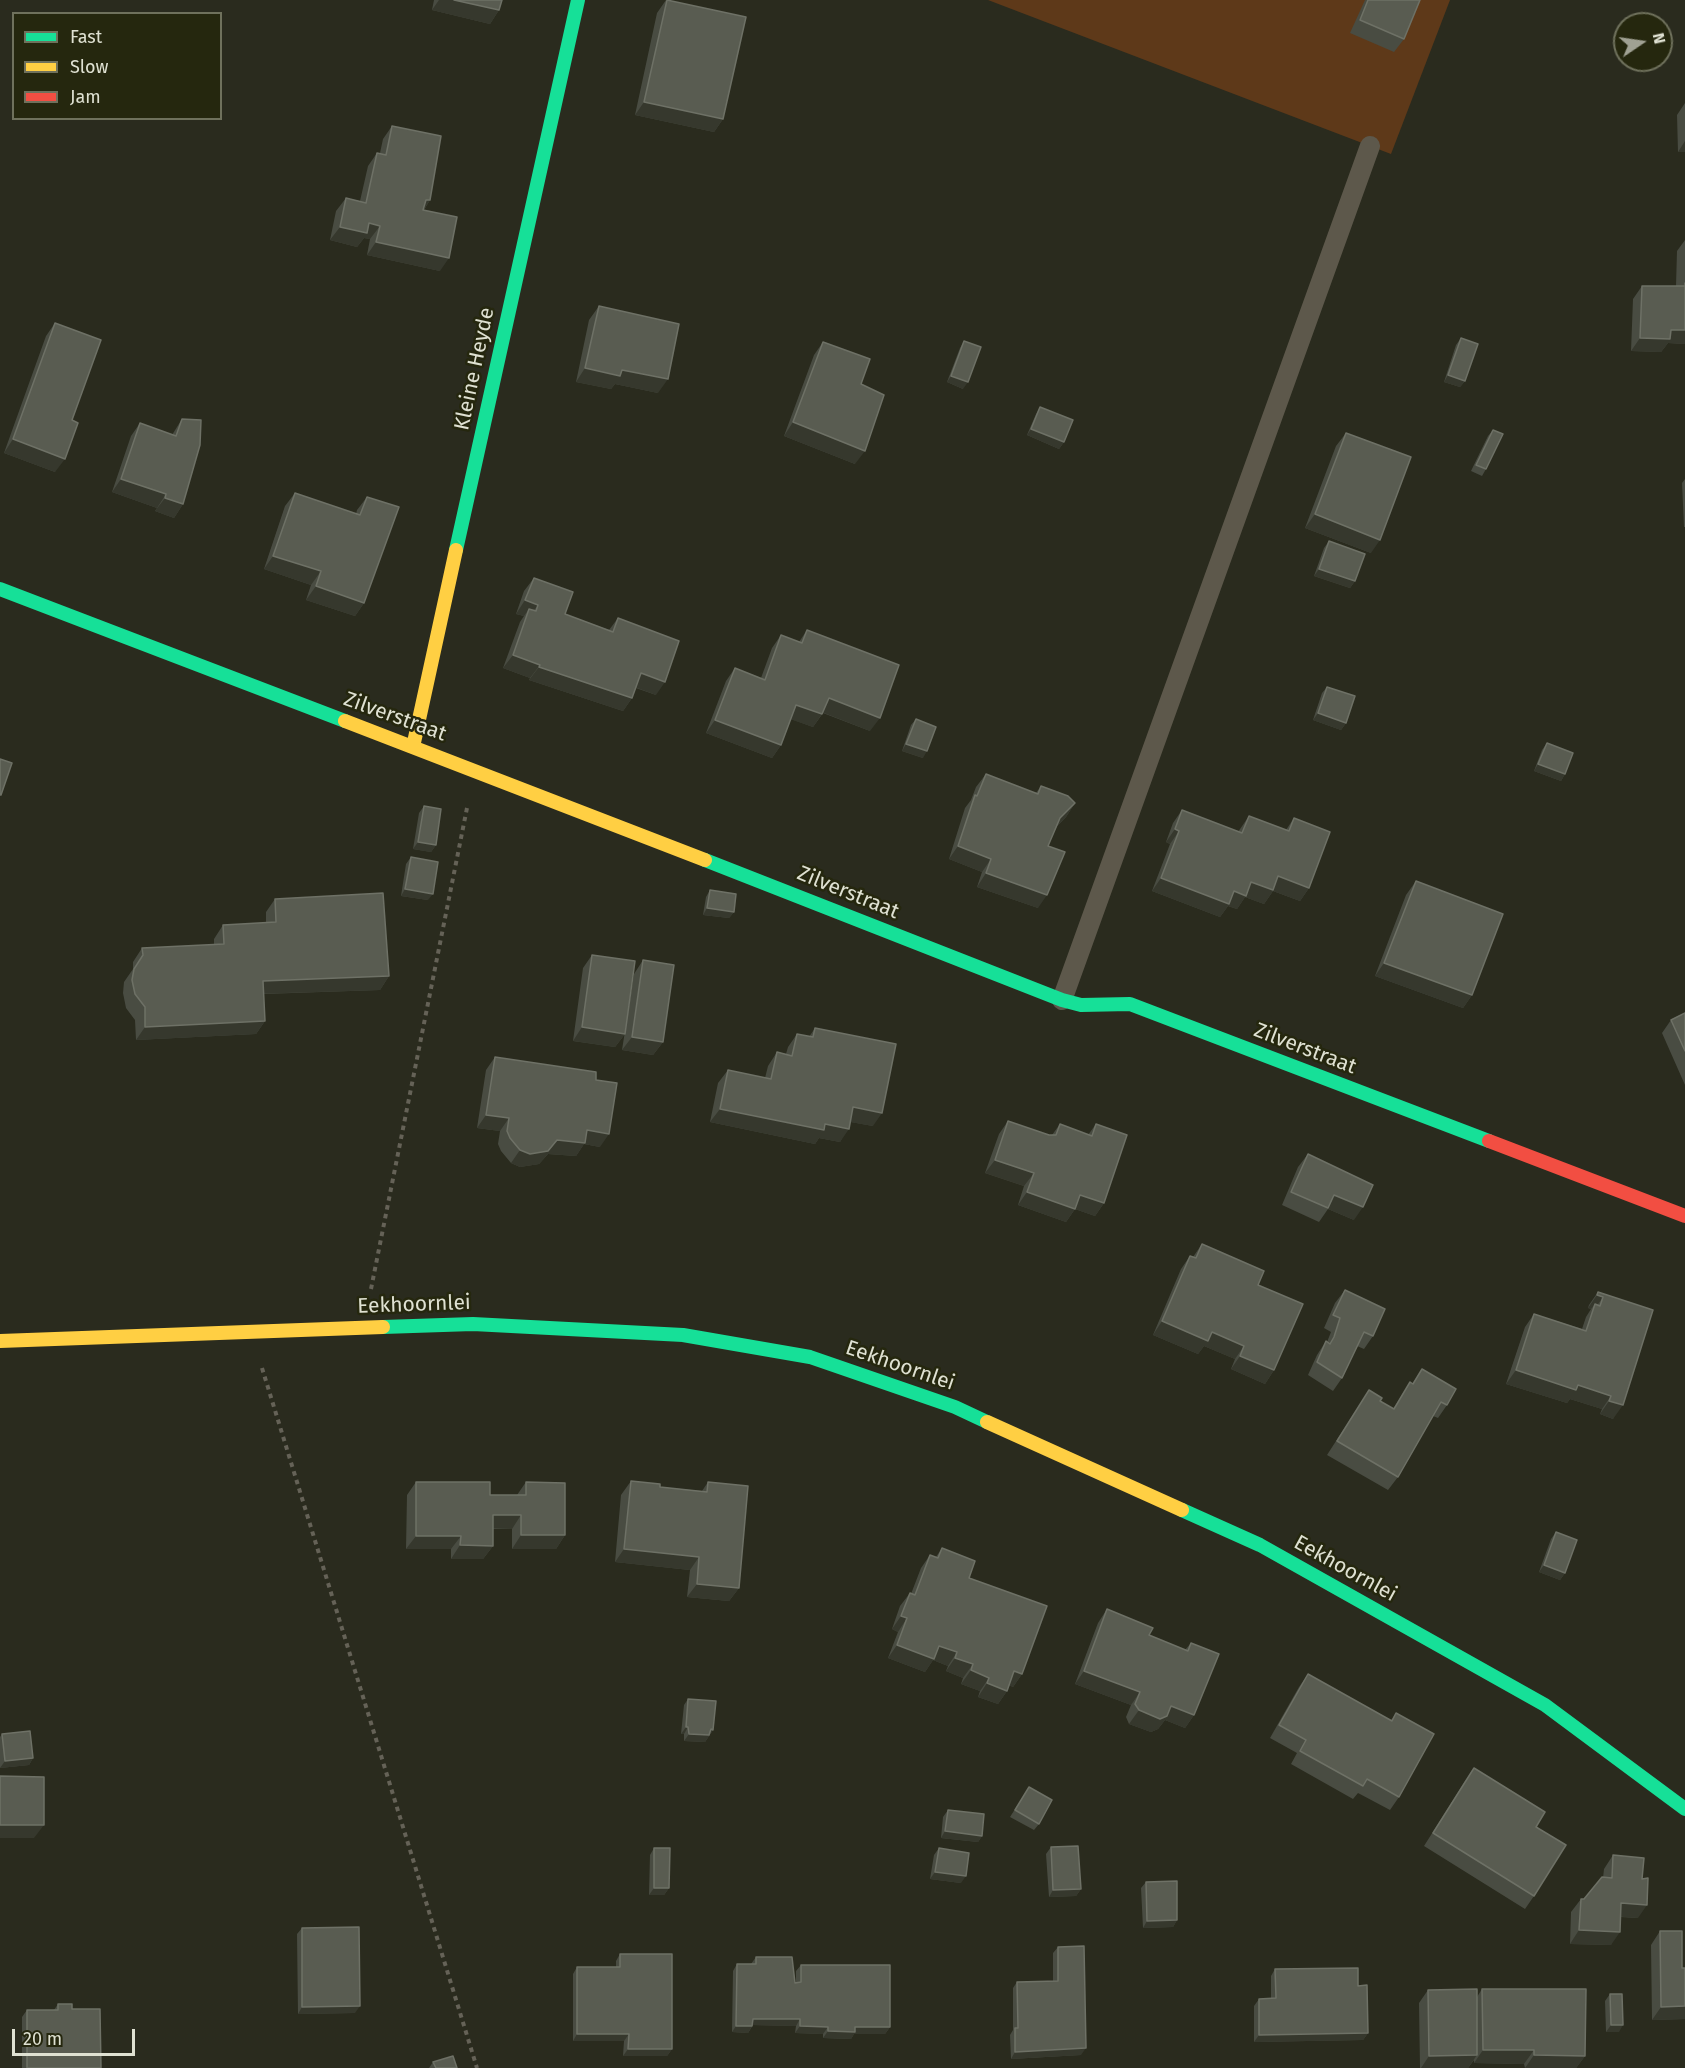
<!DOCTYPE html>
<html>
<head>
<meta charset="utf-8">
<style>
  body { margin:0 }
  #map { position:relative; width:1685px; height:2068px; overflow:hidden; background:#2a2b1e; font-family:"Fira Sans",sans-serif }
  canvas { display:block }
  .legend { position:absolute; left:12px; top:12px; width:210px; height:108px; box-sizing:border-box; background:#25270e; border:2px solid #6f715c; margin:0; padding:8px 10px; list-style:none; font-size:18px; color:#dfe1d2 }
  .legend li { display:flex; align-items:center; gap:12px; height:30px }
  .legend b { width:30px; border:2px solid #6f715c }
  .north { position:absolute; left:1613px; top:12px; width:60px; height:60px; box-sizing:border-box; background:#25270e; border:2px solid #6f715c; border-radius:50%; rotate:77deg; font-size:16px; font-weight:700; line-height:24px; text-align:center; color:#dfe1d2 }
  .north::after { content:''; display:block; margin:auto; width:21px; height:27px; background:#a0a193; clip-path:polygon(50% 0,100% 100%,50% 72%,0 100%) }
  .scale { position:absolute; left:12px; top:2029px; width:123px; height:27px; box-sizing:border-box; border:3px solid #dfe1d2; border-top:0; padding-left:8px; font-size:18px; line-height:21px; white-space:nowrap; color:#dfe1d2; -webkit-text-stroke:4px #25270e; paint-order:stroke }
</style>
</head>
<body>
<div id="map">
<canvas width="1685" height="2068"></canvas>
<ul class="legend">
<li><b style="height:8px;background:#16e098"></b>Fast</li>
<li><b style="height:8px;background:#ffcf43"></b>Slow</li>
<li><b style="height:8px;background:#f24e42"></b>Jam</li>
</ul>
<div class="north">N</div>
<div class="scale">20 m</div>
</div>
<script>
const ctx = document.querySelector('canvas').getContext('2d');
ctx.lineJoin = 'round';
function fill(path, color) { ctx.fillStyle = color; ctx.fill(path, 'evenodd'); }
function trace(path, color, width, dash) { ctx.strokeStyle = color; ctx.lineWidth = width; ctx.lineCap = dash ? 'butt' : 'round'; ctx.setLineDash(dash || []); ctx.stroke(path); }
function write(font, color, halo, rows, align = 'center') {
  ctx.font = font + ' "Fira Sans",sans-serif'; ctx.lineWidth = 5; ctx.setLineDash([]); ctx.textBaseline = 'middle'; ctx.strokeStyle = halo; ctx.fillStyle = color; for (const [text, x, y, turn = 0] of rows) {
    ctx.save(); ctx.translate(x, y); ctx.rotate((+turn || 0) * Math.PI / 180); ctx.textAlign = isNaN(turn) ? turn : align; if (halo) ctx.strokeText(text, 0, 0); ctx.fillText(text, 0, 0); ctx.restore();
  }
}
fill(new Path2D(`
  M988,0H1450L1391,154Z`), '#5e3919');
trace(new Path2D(`
  M371,1289L467,808
  M262,1368L477,2068`), '#656257', 4, [4.5, 4.5]);
trace(new Path2D(`
  M1062,1000L1370,146`), '#5d584b', 20);
trace(new Path2D(`
  M456,550L578,0
  M0,589L345,721
  M705,860L1062,1000L1081,1005L1130,1004L1489,1141
  M383,1327L473,1324L683,1335L810,1357L955,1407L987,1422
  M1182,1510L1260,1545L1545,1705L1685,1809`), '#16e098', 14);
trace(new Path2D(`
  M345,721L705,860
  M413,747L456,550
  M0,1341L383,1327
  M987,1422L1182,1510`), '#ffcf43', 14);
trace(new Path2D(`
  M1489,1141L1685,1216`), '#f24e42', 14);
fill(new Path2D(`
  M434,0H502L499,10L490,24L432,10Z
  M666,0L723,119L714,132L635,115L657,13Z
  M1365,0H1420L1404,39L1394,52L1350,33Z
  M1685,103V152H1678L1677,115Z
  M392,126L430,200L424,210L440,271L367,255L370,239L364,238L357,247L330,240L336,211L346,198L360,201L368,166L377,153H380L383,139Z
  M1685,240V344L1668,343L1661,352L1631,351L1633,299L1642,286H1676L1677,251Z
  M599,306L658,393L615,384L611,389L576,382L589,320Z
  M55,323L72,420L55,472L4,453L46,336Z
  M1461,338L1465,381L1460,387L1444,382L1456,345Z
  M964,341L963,389L947,382L960,348Z
  M823,342L861,384L855,464L784,436L814,355Z
  M1040,407L1064,442L1059,449L1027,435L1036,414Z
  M182,419L183,504L174,518L155,511L157,508L112,492L131,436L140,423L172,435Z
  M1493,430L1486,469L1482,476L1471,471L1488,436Z
  M1346,433L1371,553L1305,528L1336,446Z
  M1685,479V527H1684L1682,483Z
  M295,493L356,514L357,510L367,497L364,603L355,616L306,600L311,585L264,569L285,506Z
  M1329,541L1355,581L1350,588L1314,576L1324,548Z
  M534,578L565,614L609,630L618,618L656,695L636,688L632,698L623,711L529,680L530,678L503,668L520,622L524,616L516,614L524,591Z
  M807,630L870,731L823,713L813,727L791,719L781,745L772,758L706,733L726,681L735,668L761,678L772,648L781,635L799,642Z
  M1327,687L1346,723L1341,730L1313,720L1322,693Z
  M916,719L923,758L902,751L911,725Z
  M1547,743L1565,774L1561,781L1534,771L1542,750Z
  M986,774L1036,793L1041,786L1075,803L1066,817L1057,826L1048,846L1038,908L977,887L982,872L949,859L965,808L971,800L976,787Z
  M424,806L436,845L431,852L413,849L419,813Z
  M1182,810L1238,832L1249,816L1286,830L1294,818L1309,888L1300,901L1273,891L1264,904L1245,897L1237,909L1228,906L1220,917L1152,891L1170,844L1166,842L1173,823Z
  M411,857L428,900L401,896L406,864Z
  M1416,881L1472,995L1463,1008L1375,976L1406,895Z
  M710,890L734,912L729,918L703,915L706,897Z
  M275,899L389,976L380,990L263,994L265,1021L256,1034L136,1040L135,1020L126,1008L123,993L124,982L133,969V962L142,948L214,945V939L223,925L266,923V912Z
  M592,955L625,1034L615,1047L573,1041L583,968Z
  M643,960L663,1042L653,1055L622,1050L634,974Z
  M1685,1013V1085L1662,1033L1671,1020Z
  M815,1028L873,1126L851,1122L840,1142L819,1138L815,1144L710,1122L718,1083L728,1070L765,1078L768,1066L777,1052L786,1054L788,1047L797,1034L809,1037Z
  M495,1057L596,1080L600,1147L584,1144L576,1156L548,1154L539,1164L520,1167L511,1163L501,1151L498,1144L500,1131L477,1128L486,1070Z
  M1008,1121L1049,1135H1052L1060,1124L1088,1135L1096,1124L1104,1203L1095,1216L1075,1209L1066,1222L1018,1205L1024,1186L985,1173L999,1134Z
  M1308,1154L1354,1220L1328,1209L1319,1222L1282,1205L1298,1167Z
  M1202,1244L1258,1285L1274,1370L1265,1384L1231,1369L1235,1359L1204,1346L1198,1354L1153,1335L1181,1269L1190,1256L1193,1257Z
  M1345,1290L1373,1336L1364,1349L1357,1346L1342,1378L1333,1391L1308,1375L1317,1355L1326,1341L1327,1342L1331,1332L1324,1328L1335,1303Z
  M1598,1292L1653,1310L1613,1419L1600,1414L1602,1409L1570,1399L1567,1403L1506,1384L1525,1327L1534,1314L1582,1329L1586,1317L1591,1309L1588,1308L1589,1305Z
  M1422,1369L1447,1405L1438,1418L1433,1416L1398,1477L1388,1490L1327,1455L1369,1390L1380,1401L1393,1409L1410,1382L1412,1384Z
  M631,1481L660,1487L702,1491L708,1482L739,1588L729,1601L687,1597L690,1570L615,1562L621,1495Z
  M416,1482L490,1495H517L526,1482L565,1535L556,1549H512V1529H493V1546L483,1559H451V1549H406L407,1495Z
  M1556,1532L1565,1573L1560,1580L1539,1572L1551,1539Z
  M942,1548L969,1578L1022,1674L1013,1687L1009,1685L1007,1691L998,1704L978,1697L980,1691L961,1684L963,1678L946,1671L948,1666L933,1660L925,1672L888,1658L898,1632L892,1629L900,1606L910,1593L911,1594L921,1568L930,1555L936,1557Z
  M1107,1609L1149,1635L1185,1650L1191,1643L1194,1715L1185,1728L1165,1720L1158,1729L1151,1732L1129,1724L1126,1717L1131,1705L1075,1684L1098,1623Z
  M1308,1674L1391,1720L1396,1713L1399,1797L1390,1810L1358,1793L1353,1799L1291,1764L1297,1753L1270,1738L1299,1687Z
  M688,1699L713,1730L705,1742L684,1741V1734H681L684,1705Z
  M2,1734L33,1758L29,1765L0,1768V1737Z
  M1474,1768L1536,1827L1534,1896L1525,1909L1424,1846L1465,1781Z
  M1029,1787L1039,1824L1034,1830L1010,1817Z
  M948,1810L982,1836L978,1842L941,1838L943,1817Z
  M1051,1847L1081,1889L1076,1896L1049,1897L1046,1854Z
  M654,1848L669,1888L664,1895H649L650,1855Z
  M939,1848L961,1883L930,1879L934,1855Z
  M1613,1855L1638,1918L1621,1917L1611,1945L1570,1944L1571,1912L1581,1899H1584L1603,1878L1604,1869Z
  M1146,1882L1177,1920L1173,1927L1143,1928L1141,1888Z
  M302,1928L355,2013L298,2014L297,1934Z
  M1660,1931L1682,1968H1685V2019L1652,2020L1651,1945Z
  M1058,1947L1081,2055L1011,2059L1010,2035L1013,2030V1988L1017,1982L1053,1981V1953Z
  M620,1954L672,2049L667,2056H623L624,2041H573V1974L577,1967H616V1961Z
  M756,1957L795,1983L796,1982V1971L801,1965L890,2027L885,2034H854L851,2039L823,2038V2034L795,2033L796,2026L753,2025L748,2033L732,2032L733,1971L737,1964H751Z
  M1275,1969L1358,1986L1368,2033L1363,2040L1254,2042V2006L1259,1999L1271,1998V1976Z
  M1482,1989L1585,2056L1576,2068H1525L1524,2064L1474,2063V2060L1468,2068H1420L1419,2003L1428,1990L1477,1997Z
  M1610,1994L1619,2032H1606L1605,2001Z
  M58,2004L72,2009L101,2068H22V2017L27,2010H54Z
  M433,2062L457,2068H429Z`), '#494c42');
fill(new Path2D(`
  M439,0H454L499,10L490,24L432,10Z
  M644,102L723,119L714,132L635,115Z
  M1685,141V152H1678Z
  M426,200H430L421,214Z
  M369,223L380,226L370,239L364,238L357,247L330,240L340,227Z
  M376,242L449,258L440,271L367,255Z
  M1671,330H1685V344L1668,343L1661,352L1631,351L1640,338Z
  M585,368L622,370L668,379L658,393L615,384L611,389L576,382Z
  M1448,375L1465,381L1460,387L1444,382Z
  M951,376L968,382L963,389L947,382Z
  M793,422L865,451L855,464L784,436Z
  M1031,429L1064,442L1059,449L1027,435Z
  M13,439L65,459L55,472L4,453Z
  M121,479L166,494L157,508L112,492Z
  M165,498L183,504L174,518L155,511Z
  M1315,514L1380,540L1371,553L1305,528Z
  M273,556L321,571L311,585L264,569Z
  M1319,569L1355,581L1350,588L1314,576Z
  M316,586L364,603L355,616L306,600Z
  M525,600L538,605L528,618L529,609L524,616L516,614Z
  M513,655L540,665L530,678L503,668Z
  M539,667L632,698L623,711L529,680Z
  M641,673L665,682L656,695L632,686Z
  M829,698L880,718L870,731L819,711Z
  M796,705L822,714L813,727L787,718Z
  M1318,713L1346,723L1341,730L1313,720Z
  M715,720L781,745L772,758L706,733Z
  M906,744L927,751L923,758L902,751Z
  M1538,764L1565,774L1561,781L1534,771Z
  M1075,803L1066,817L1050,832L1060,818Z
  M1175,829L1179,831L1170,844L1166,842Z
  M418,842L436,845L431,852L413,849Z
  M958,846L991,859L982,872L949,859Z
  M986,873L1047,895L1038,908L977,887Z
  M1278,876L1309,888L1300,901L1273,891L1264,904L1245,897L1237,909L1228,906L1220,917L1152,891L1161,878L1234,891L1251,882Z
  M405,889L433,894L428,900L401,896Z
  M707,908L734,912L729,918L703,915Z
  M1384,963L1472,995L1463,1008L1375,976Z
  M389,976L380,990L253,994L263,981Z
  M265,1021L256,1034L136,1040L145,1027Z
  M582,1027L625,1034L615,1047L573,1041Z
  M632,1037L663,1042L653,1055L622,1050Z
  M853,1107L882,1113L873,1126L844,1121Z
  M720,1109L825,1124L849,1129L840,1142L819,1138L815,1144L710,1122Z
  M486,1115L509,1118L500,1131L477,1128Z
  M587,1130L609,1134L600,1147L584,1144L576,1156L548,1154L539,1164L520,1167L511,1163L520,1150L557,1140Z
  M995,1160L1034,1173L1024,1186L985,1173Z
  M1027,1192L1080,1195L1104,1203L1095,1216L1075,1209L1066,1222L1018,1205Z
  M1334,1195L1363,1207L1354,1220L1328,1209Z
  M1597,1295L1603,1297L1594,1310L1595,1304L1591,1309L1588,1308Z
  M1162,1321L1212,1332L1244,1346L1235,1359L1204,1346L1198,1354L1153,1335Z
  M1240,1356L1274,1370L1265,1384L1231,1369Z
  M1516,1370L1578,1385L1611,1396L1602,1409L1570,1399L1567,1403L1506,1384Z
  M1609,1401L1623,1405L1613,1419L1600,1414Z
  M493,1515H521L512,1529L484,1528Z
  M521,1535H565L556,1549H512Z
  M416,1536H461L451,1549H406Z
  M460,1545L493,1546L483,1559H451Z
  M624,1549L699,1557L690,1570L615,1562Z
  M1544,1565L1565,1573L1560,1580L1539,1572Z
  M697,1584L739,1588L729,1601L687,1597Z
  M901,1616L907,1618L898,1632L892,1629Z
  M897,1645L939,1646L957,1652L948,1666L933,1660L925,1672L888,1658Z
  M955,1658L973,1664L963,1678L946,1671Z
  M971,1670L989,1678L980,1691L961,1684Z
  M1014,1671L1022,1674L1013,1687L1005,1684Z
  M1084,1671L1140,1692L1131,1705L1075,1684Z
  M987,1683L1007,1691L998,1704L978,1697Z
  M1171,1706L1194,1715L1185,1728L1165,1720L1158,1729L1151,1732L1129,1724L1139,1710Z
  M686,1727H688L684,1734H681Z
  M711,1729L713,1730L705,1742L684,1741L689,1734Z
  M33,1758L29,1765L0,1768L5,1761Z
  M0,1825H44L34,1838H0Z
  M945,1831L982,1836L978,1842L941,1838Z
  M935,1872L966,1876L961,1883L930,1879Z
  M654,1888H669L664,1895H649Z
  M1081,1889L1076,1896L1049,1897L1053,1890Z
  M1621,1903L1647,1905L1638,1918L1612,1916Z
  M1177,1920L1173,1927L1143,1928L1147,1921Z
  M1579,1930L1620,1932L1611,1945L1570,1944Z
  M360,2006L355,2013L298,2014L302,2007Z
  M1685,2006V2019L1652,2020L1661,2007Z
  M753,2019H800L796,2026L748,2025Z
  M1611,2025H1623L1619,2032H1606Z
  M736,2026H752L748,2033L732,2032Z
  M800,2026L828,2027L823,2034L795,2033Z
  M855,2027H890L885,2034H854L851,2039L823,2038L828,2031Z
  M1368,2033L1363,2040L1254,2042L1259,2035Z
  M577,2034H629L624,2041H573Z
  M1086,2048L1081,2055L1011,2059L1015,2052Z
  M628,2049H672L667,2056H623Z
  M1483,2050H1534L1524,2064L1474,2063Z
  M1477,2055L1468,2068H1421L1429,2056Z
  M1534,2055L1585,2056L1576,2068H1525Z`), '#36382d');
const building = new Path2D(`
  M454,0H502L499,10Z
  M667,0L746,17L723,119L644,102Z
  M1368,0H1420L1404,39L1360,20Z
  M392,126L441,136L430,200H426L423,210L457,217L449,258L376,242L380,226L369,223L367,233L340,227L346,198L366,203L377,153L386,155Z
  M1685,283V330H1671L1670,339L1640,338L1642,286H1685Z
  M599,306L679,324L668,379L622,370L620,376L585,368Z
  M55,323L101,340L72,420L78,423L65,459L13,439Z
  M1461,338L1478,344L1465,381L1448,375Z
  M964,341L981,347L968,382L951,376Z
  M823,342L870,359L861,384L884,395L865,451L793,422Z
  M1040,407L1073,420L1064,442L1031,429Z
  M182,419L201,420L200,445L183,504L165,498L166,494L121,479L140,423L176,436Z
  M1493,430L1503,434L1486,469L1476,465Z
  M1346,433L1411,457L1380,540L1315,514Z
  M295,493L360,515L367,497L399,507L364,603L316,586L321,571L273,556Z
  M1329,541L1365,554L1355,581L1319,569Z
  M534,578L573,592L565,614L613,632L618,618L679,641L665,682L641,673L632,698L539,667L540,665L513,655L529,609L536,611L538,605L525,600Z
  M807,630L899,665L880,718L829,698L822,714L796,705L781,745L715,720L735,668L765,680L781,635L802,643Z
  M1327,687L1355,696L1346,723L1318,713Z
  M916,719L936,727L927,751L906,744Z
  M1547,743L1573,753L1565,774L1538,764Z
  M0,759L12,763L1,795H0Z
  M986,774L1038,794L1041,786L1068,796L1075,803L1060,818L1048,846L1065,852L1047,895L986,873L991,859L958,846L975,795L977,796Z
  M424,806L441,809L436,845L418,842Z
  M1182,810L1242,833L1249,816L1289,831L1294,818L1330,832L1309,888L1278,876L1273,890L1251,882L1246,896L1234,891L1229,904L1161,878L1179,831L1175,829Z
  M411,857L438,862L433,894L405,889Z
  M1416,881L1503,914L1472,995L1384,963Z
  M710,890L736,894L734,912L707,908Z
  M383,893L389,976L263,981L265,1021L145,1027V1007L135,994L132,980L134,969L143,955L142,948L224,944L223,925L276,922L275,899Z
  M592,955L635,961L625,1034L582,1027Z
  M643,960L674,965L663,1042L632,1037Z
  M1685,1013V1051L1671,1020Z
  M815,1028L896,1044L882,1113L853,1107L849,1129L825,1124L824,1130L720,1109L728,1070L771,1079L777,1052L792,1056L797,1034L813,1037Z
  M495,1057L596,1072V1080L617,1083L609,1134L587,1130L585,1143L557,1140L548,1151L530,1154L520,1150L510,1138L507,1131L509,1118L486,1115Z
  M1008,1121L1049,1135H1056L1060,1124L1092,1136L1096,1124L1127,1135L1104,1203L1080,1195L1075,1209L1027,1192L1034,1173L995,1160Z
  M1308,1154L1373,1185L1363,1207L1334,1195L1328,1208L1291,1192Z
  M1202,1244L1264,1271L1258,1285L1303,1304L1274,1370L1240,1356L1244,1346L1212,1332L1208,1341L1162,1321L1190,1256L1196,1258Z
  M1345,1290L1385,1309L1373,1336L1364,1332L1342,1378L1317,1362L1326,1341L1330,1344L1334,1337L1340,1318L1333,1315Z
  M1598,1292L1653,1310L1623,1405L1609,1401L1611,1396L1578,1385L1576,1390L1516,1370L1534,1314L1586,1331L1595,1304L1600,1306L1603,1297L1597,1295Z
  M1422,1369L1456,1389L1447,1405L1441,1402L1398,1477L1337,1441L1369,1390L1382,1398L1380,1401L1394,1409L1410,1382L1413,1384Z
  M631,1481L660,1484V1487L707,1492L708,1482L748,1486L739,1588L697,1584L699,1557L624,1549Z
  M416,1482H490V1495H526V1482L565,1483V1535H521V1515H493V1546L460,1545L461,1536H416Z
  M1556,1532L1577,1540L1565,1573L1544,1565Z
  M942,1548L975,1561L969,1578L1047,1606L1022,1674L1014,1671L1007,1691L987,1683L989,1678L971,1670L973,1664L955,1658L957,1652L939,1646L934,1659L897,1645L907,1618L901,1616L910,1593L915,1595L930,1555L938,1558Z
  M1107,1609L1153,1628L1149,1635L1188,1651L1191,1643L1219,1654L1194,1715L1171,1706L1167,1716L1160,1719L1139,1710L1135,1704L1140,1692L1084,1671Z
  M1308,1674L1392,1721L1396,1713L1434,1734L1399,1797L1367,1779L1363,1786L1300,1751L1306,1740L1279,1725Z
  M688,1699L716,1701L713,1730L711,1729L709,1735L689,1734L688,1727H686Z
  M30,1731L33,1758L5,1761L2,1734Z
  M1474,1768L1545,1812L1536,1827L1566,1845L1534,1896L1433,1833Z
  M0,1776L44,1777V1825H0Z
  M1029,1787L1052,1800L1039,1824L1015,1810Z
  M948,1810L984,1814L982,1836L945,1831Z
  M1078,1846L1081,1889L1053,1890L1051,1847Z
  M654,1848H670L669,1888H654Z
  M939,1848L969,1853L966,1876L935,1872Z
  M1613,1855L1644,1858L1642,1879L1648,1878L1647,1905L1621,1903L1620,1932L1579,1930L1581,1899H1584L1602,1877L1612,1878Z
  M1177,1881V1920L1147,1921L1146,1882Z
  M359,1927L360,2006L302,2007V1928Z
  M1660,1931H1682V1968H1685V2006L1661,2007Z
  M1084,1946L1086,2048L1015,2052V2028H1018L1017,1982L1058,1981V1947Z
  M620,1954H672V2049H628L629,2034H577V1967H620Z
  M756,1957H792L795,1983L801,1982V1965H890V2027H855V2032L828,2031V2027L800,2026V2019H753L752,2026H736L737,1964H756Z
  M1358,1968V1986L1367,1985L1368,2033L1259,2035V1999L1276,1998L1275,1969Z
  M1477,1989V2055L1429,2056L1428,1990Z
  M1482,1989H1586L1585,2056L1534,2055V2050H1483Z
  M1610,1994H1622L1623,2025H1611Z
  M58,2004H72V2009H100L101,2068H27V2010H58Z
  M453,2056L457,2068H436L433,2062Z`);
fill(building, '#595c51');
trace(building, '#6e7166', 1.5);
write('21px', '#dfe1d2', '#25270e', [
  ["Kleine Heyde",475,369,-78],
  ["Zilverstraat",395,717,20],
  ["Zilverstraat",848,893,22],
  ["Zilverstraat",1305,1049,21],
  ["Eekhoornlei",414,1305,-2],
  ["Eekhoornlei",900,1366,19],
  ["Eekhoornlei",1345,1569,29]
]);
</script>
</body>
</html>
